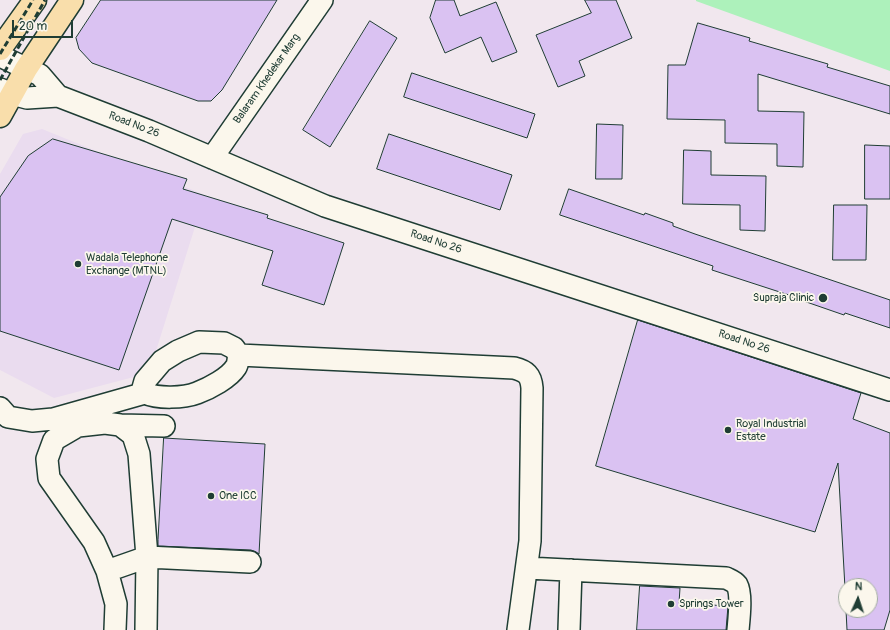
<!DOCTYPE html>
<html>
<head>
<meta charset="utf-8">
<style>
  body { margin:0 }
  #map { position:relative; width:890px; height:630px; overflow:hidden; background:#f1e7ee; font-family:Pangolin,sans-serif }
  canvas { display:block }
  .north { position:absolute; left:838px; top:578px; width:40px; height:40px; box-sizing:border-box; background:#fbf7ec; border:1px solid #a3ada2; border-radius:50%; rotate:3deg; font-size:11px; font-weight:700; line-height:16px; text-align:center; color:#1f3d34 }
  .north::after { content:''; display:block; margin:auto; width:14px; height:18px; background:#1f3d34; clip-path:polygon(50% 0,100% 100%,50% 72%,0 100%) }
  .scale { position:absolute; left:12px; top:20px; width:61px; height:18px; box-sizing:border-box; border:2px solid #1f3d34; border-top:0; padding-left:5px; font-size:12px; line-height:14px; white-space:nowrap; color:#1f3d34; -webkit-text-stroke:3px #fbf7ec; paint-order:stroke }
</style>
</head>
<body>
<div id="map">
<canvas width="890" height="630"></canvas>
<div class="north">N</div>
<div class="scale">20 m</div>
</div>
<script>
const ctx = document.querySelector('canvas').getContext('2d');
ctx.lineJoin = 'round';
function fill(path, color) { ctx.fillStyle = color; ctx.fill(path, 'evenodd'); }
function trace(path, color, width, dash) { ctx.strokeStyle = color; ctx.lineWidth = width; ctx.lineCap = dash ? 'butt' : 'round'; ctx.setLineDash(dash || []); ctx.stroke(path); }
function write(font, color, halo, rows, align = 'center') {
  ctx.font = font + ' Pangolin,sans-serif'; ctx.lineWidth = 3.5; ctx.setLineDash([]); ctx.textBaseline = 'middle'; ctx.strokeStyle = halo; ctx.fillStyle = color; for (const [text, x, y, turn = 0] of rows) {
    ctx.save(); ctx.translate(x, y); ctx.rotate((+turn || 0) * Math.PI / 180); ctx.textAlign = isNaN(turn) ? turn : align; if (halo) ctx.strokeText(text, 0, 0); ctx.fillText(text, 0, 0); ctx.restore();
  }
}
fill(new Path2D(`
  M42,129L205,195L149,373L54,398L0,370V174L23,134Z`), '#eadcef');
fill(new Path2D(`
  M696,0H890V71L696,1Z`), '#adf1bb');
const building = new Path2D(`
  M101,0H277L222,90L211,101H198L92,63L79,49L76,38Z
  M436,0H454L460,16L496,2L517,52L492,62L481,37L445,53L430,18Z
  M585,0H616L632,38L579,61L585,76L558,87L536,35L591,13Z
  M370,21L397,38L330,147L303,130Z
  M698,23L750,38L749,41L828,64L827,67L890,86V114L758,74V111L804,112L803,167L777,166V144L725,143V120L667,119L668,65H685Z
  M412,73L535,114L527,138L404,97Z
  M597,124L623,125L622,179H596Z
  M389,134L512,175L500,210L377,169Z
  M53,139L187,179L183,189L268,215L267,218L344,243L324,305L262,285L273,251L172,219L119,370L0,331V197L28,156Z
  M865,145L890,146V199H865Z
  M684,150L711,151V175L766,176L765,231L740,230V205L683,204Z
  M569,189L644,215L645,213L673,223V226L695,234L890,300V328L845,313L844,315L792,297V296L712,270L713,266L560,215Z
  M834,205H867L866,260H833Z
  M638,320L861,393L853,419L890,433V610L884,630H847L846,610H870V586H846V606L838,463L815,532L596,466Z
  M164,438L265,444L259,554L256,552L251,550L158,546V540Z
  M640,586L680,588L679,603L728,606L726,630H637Z`);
fill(building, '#dac2f2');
trace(building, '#1f3d34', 1);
const minor = new Path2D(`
  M0,56L40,75L58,96L149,131L325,206L890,390
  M0,89L12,94L27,98L58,96
  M212,158L322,0
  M199,342L224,343L234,348L239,355C238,359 238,364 236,367C229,378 210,388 197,393C184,398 158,399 145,393L143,388L145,381L162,361L178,351Z
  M239,355L514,368C526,371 531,375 532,388L530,541L518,630
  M0,408L8,417L32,421L53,419L145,393
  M120,425L164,426
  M527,568L726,578C730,580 734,581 737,585C742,594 739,619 738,630
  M107,571L147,557L250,562
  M115,630L116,604L107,571L94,542L49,478L47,459L54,440L78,426L105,423L120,425L133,435L139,454L147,557L146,630
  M569,630L571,570`);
const major = new Path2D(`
  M0,49L35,0
  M0,116L26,69L72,0`);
trace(minor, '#1f3d34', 24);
trace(major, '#1f3d34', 25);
trace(minor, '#fbf7ec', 21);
trace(major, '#f9deab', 22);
trace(new Path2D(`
  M0,54L33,0
  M0,80L45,0`), '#1f3d34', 3, [6, 3]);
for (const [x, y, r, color] of [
  [78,264,4,"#1f3d34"],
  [823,298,5,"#1f3d34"],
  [728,430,4,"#1f3d34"],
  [211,496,4,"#1f3d34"],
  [671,604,4,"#1f3d34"]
]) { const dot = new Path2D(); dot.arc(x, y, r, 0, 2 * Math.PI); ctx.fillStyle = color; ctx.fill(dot); trace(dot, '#fbf7ec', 1.5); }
write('11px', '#1f3d34', '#fbf7ec', [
  ["Balaram Khedekar Marg",267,79,-55],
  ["Road No 26",134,125,21],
  ["Road No 26",436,242,18],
  ["Road No 26",744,342,18]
]);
write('11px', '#1f3d34', '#fbf7ec', [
  ["Wadala Telephone",86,258],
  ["Exchange (MTNL)",86,271],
  ["Supraja Clinic",814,298,"right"],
  ["Royal Industrial",736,424],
  ["Estate",736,437],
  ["One ICC",219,496],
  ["Springs Tower",679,604]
], 'left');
</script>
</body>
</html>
